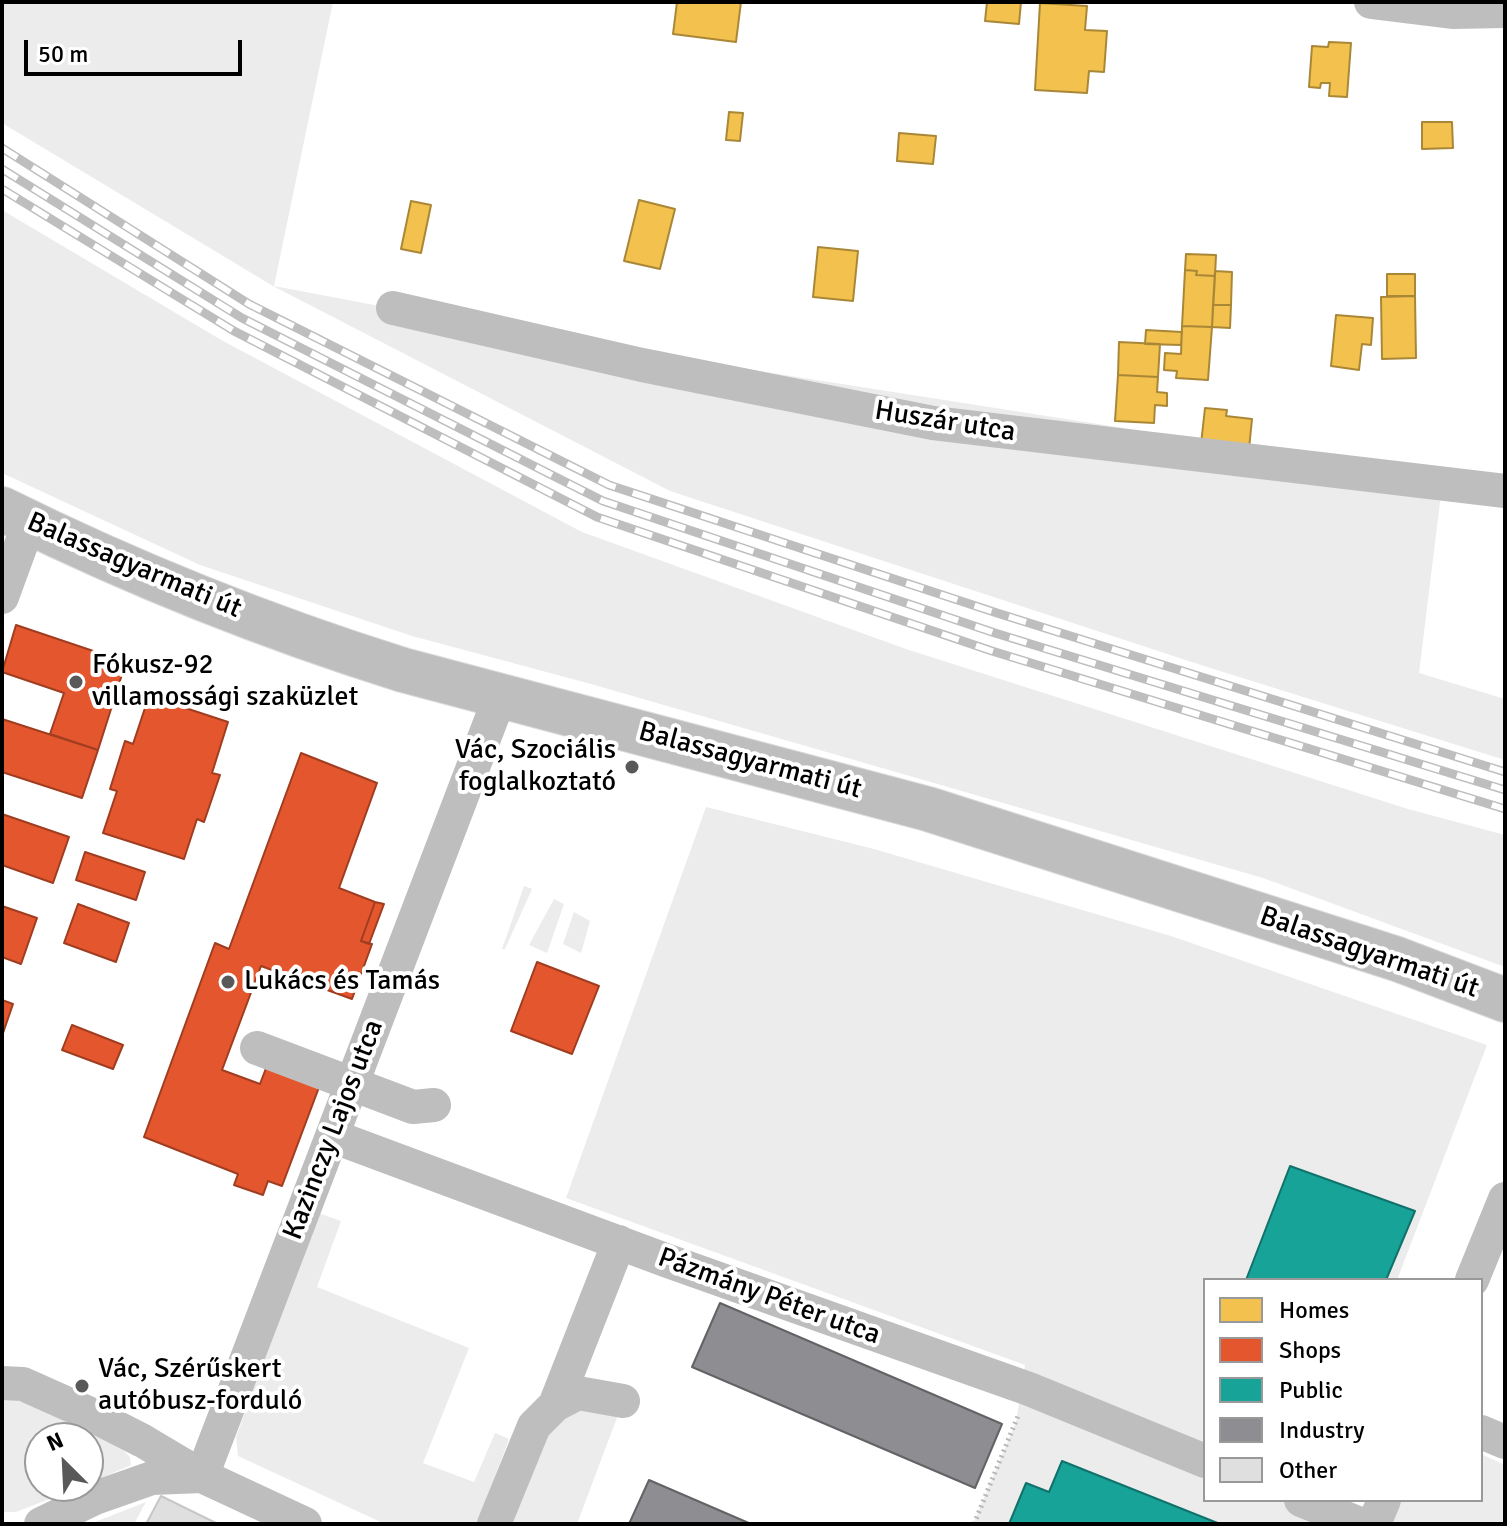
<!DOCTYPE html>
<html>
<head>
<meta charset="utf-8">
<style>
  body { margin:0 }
  #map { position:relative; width:1507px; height:1526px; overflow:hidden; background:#fff; font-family:Signika,sans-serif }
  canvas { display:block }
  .frame { position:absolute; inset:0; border:4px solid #000; pointer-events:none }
  .legend { position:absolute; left:1203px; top:1278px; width:280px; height:224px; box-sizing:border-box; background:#fff; border:2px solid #999; margin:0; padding:10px 14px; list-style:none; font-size:24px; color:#000 }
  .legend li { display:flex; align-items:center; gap:16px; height:40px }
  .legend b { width:40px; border:2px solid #999 }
  .north { position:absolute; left:24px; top:1422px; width:80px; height:80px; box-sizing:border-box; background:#fff; border:2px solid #999; border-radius:50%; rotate:336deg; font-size:22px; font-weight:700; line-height:32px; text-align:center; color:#000 }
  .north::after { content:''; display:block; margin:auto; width:28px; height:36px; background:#595959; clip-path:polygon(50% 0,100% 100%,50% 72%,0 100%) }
  .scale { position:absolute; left:24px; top:40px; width:218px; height:36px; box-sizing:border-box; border:4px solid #000; border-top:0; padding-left:10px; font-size:24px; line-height:28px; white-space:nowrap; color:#000; -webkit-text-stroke:6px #fff; paint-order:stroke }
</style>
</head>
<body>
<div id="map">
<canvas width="1507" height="1526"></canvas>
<div class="frame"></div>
<ul class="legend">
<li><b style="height:22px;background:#f2c14e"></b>Homes</li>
<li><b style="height:22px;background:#e4572e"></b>Shops</li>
<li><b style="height:22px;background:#17a398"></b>Public</li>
<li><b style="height:22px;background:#8d8d92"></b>Industry</li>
<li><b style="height:22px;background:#dfdfdf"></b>Other</li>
</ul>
<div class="north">N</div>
<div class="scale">50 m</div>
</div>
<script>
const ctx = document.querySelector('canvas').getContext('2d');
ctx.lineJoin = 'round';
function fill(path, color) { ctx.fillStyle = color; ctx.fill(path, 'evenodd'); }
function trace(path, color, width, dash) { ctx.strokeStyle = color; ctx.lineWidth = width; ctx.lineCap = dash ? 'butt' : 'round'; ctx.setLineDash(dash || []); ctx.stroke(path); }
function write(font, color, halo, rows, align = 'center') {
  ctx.font = font + ' Signika,sans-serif'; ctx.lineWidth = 8; ctx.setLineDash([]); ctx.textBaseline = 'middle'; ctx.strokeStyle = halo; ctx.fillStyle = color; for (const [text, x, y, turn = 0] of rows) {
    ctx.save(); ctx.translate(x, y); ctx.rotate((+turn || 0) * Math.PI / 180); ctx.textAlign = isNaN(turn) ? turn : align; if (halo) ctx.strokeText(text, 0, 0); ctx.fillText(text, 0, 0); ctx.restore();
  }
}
fill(new Path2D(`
  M2,2H333L274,286L548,338L1443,478L1419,673L1505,699V760L1204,666L670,491L273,286L2,123Z
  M2,210L223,341L582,532L906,649L1408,809L1505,835V967L1263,878L591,684L412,636L200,565L2,473Z
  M706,807L874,849L1171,936L1487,1045L1397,1280H1205V1500H1319L1321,1524H973L1016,1422L1025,1365L566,1198Z
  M524,886L532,889L505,949H502Z
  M554,899L564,904L547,953L529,945Z
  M574,912L590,921L581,953L563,944Z
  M318,1213L341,1221L317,1287L469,1348L423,1463L474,1482L495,1433L509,1439L477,1524H385L238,1456L236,1437Z
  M2,1396L24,1398L123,1450L130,1457L131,1465L88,1484V1438H40V1486H83L16,1512H2Z
  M576,1407L618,1415L577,1524H512L545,1433Z
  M1481,1454L1505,1465V1524H1390L1401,1500H1481Z
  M146,1502L134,1524H90Z`), '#ececec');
const homes = new Path2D(`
  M677,2H741L736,42L673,34Z
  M987,2H1021L1019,24L985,21Z
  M1040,3L1087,6L1085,30L1107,31L1104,72L1089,71L1087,93L1035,90Z
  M1329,42L1351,43L1347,97L1329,96L1330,83H1321L1320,88L1309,87L1312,46L1328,47Z
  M729,112L743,113L740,141L726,140Z
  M1422,122H1452L1453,148L1422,149Z
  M899,133L936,136L933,164L897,161Z
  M639,200L675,209L660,269L624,261Z
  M411,201L431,205L421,253L401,249Z
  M818,247L858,251L853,301L813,297Z
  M1186,254L1216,255L1215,276L1196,275L1197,271L1185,270Z
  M1185,270L1197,271L1196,275L1215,276L1212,327L1182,326Z
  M1215,271L1232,272L1231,305H1213Z
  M1387,274H1415V296H1387Z
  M1415,296L1416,358L1382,359L1381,297Z
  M1213,305H1231L1230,328L1212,327Z
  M1336,315L1373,318L1371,345L1362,344L1359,370L1331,366Z
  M1182,326L1212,327L1208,380L1176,378L1177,371L1164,370L1165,353L1181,354Z
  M1146,330L1182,332L1181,345L1145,344Z
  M1119,342L1160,344L1158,377L1118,375Z
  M1118,375L1158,377L1157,392L1167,393V406L1155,405L1154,423L1115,421Z
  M1205,408L1227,410L1226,416L1252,419L1249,449L1201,444Z`);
fill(homes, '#f2c14e');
trace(homes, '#a98737', 2);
const shops = new Path2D(`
  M16,625L126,662L98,750L50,734L64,693L2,672Z
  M149,696L228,722L212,773L220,775L204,822L197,819L184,859L103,833L117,791L110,789L125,741L133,744Z
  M2,719L98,750L82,798L2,772Z
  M301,753L377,783L339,888L375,902L361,941L372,944L352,999L261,966L222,1070L260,1084L268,1063L321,1082L282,1186L268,1181L263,1195L234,1185L238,1174L144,1137L215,943L229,949Z
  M2,814L69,837L53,883L2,865Z
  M85,852L145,872L136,900L76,880Z
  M375,902L384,904L369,944L361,941Z
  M78,904L129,923L116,962L64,943Z
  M2,906L37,918L21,964L2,957Z
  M537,962L599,986L572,1054L511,1031Z
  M2,1000L13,1004L2,1036Z
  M72,1025L123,1045L113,1069L62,1050Z`);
fill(shops, '#e4572e');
trace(shops, '#a03d20', 2);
const public = new Path2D(`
  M1290,1166L1415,1211L1386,1280H1246Z
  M1062,1461L1220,1524H1009L1026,1483L1049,1492Z`);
fill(public, '#17a398');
trace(public, '#10726a', 2);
const industry = new Path2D(`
  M720,1303L1002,1424L975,1488L692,1367Z
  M649,1480L751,1524H629Z`);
fill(industry, '#8d8d92');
trace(industry, '#636366', 2);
const building = new Path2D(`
  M161,1496L218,1524H146Z`);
fill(building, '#dfdfdf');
trace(building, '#c7c7c7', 2);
const major = new Path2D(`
  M2,509C131,573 266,627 403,670L928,809L1397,959L1505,1000`);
trace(major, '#dbdbdb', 46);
trace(new Path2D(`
  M974,1524L1018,1416`), '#b9b9b9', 5, [2, 4]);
trace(new Path2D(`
  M1371,2L1452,12L1505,11
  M393,308L642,365L933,423L1505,491
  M2,597L29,523
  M257,1048L413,1107L434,1105
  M332,1136L668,1261L1029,1389L1205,1461
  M1472,1280L1505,1199
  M2,1383L23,1384L88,1413L143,1441L202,1476L305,1524
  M555,1405L619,1242
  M1481,1432L1505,1442
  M202,1476L501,694
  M1301,1500L1360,1524
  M41,1524L95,1498L152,1478L202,1476
  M494,1524L534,1426L555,1405L578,1393L623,1401
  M1374,1524L1384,1500`), '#bebebe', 34);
trace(major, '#bebebe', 44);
const rail = new Path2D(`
  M2,148L249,304L609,485L997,613L1505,772
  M2,169L242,318L603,501L995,633L1505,790
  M2,189L234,331L597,517L992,651L1505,809`);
trace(rail, '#bebebe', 9);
trace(rail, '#fff', 6, [18]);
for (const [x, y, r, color] of [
  [76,682,8,"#595959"],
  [632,767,8,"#595959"],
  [228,982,8,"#595959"],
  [82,1386,8,"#595959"]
]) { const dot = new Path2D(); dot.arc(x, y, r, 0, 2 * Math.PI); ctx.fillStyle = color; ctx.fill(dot); trace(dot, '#fff', 3); }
write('28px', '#000', '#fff', [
  ["Huszár utca",945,422,9],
  ["Balassagyarmati út",134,566,23],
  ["Balassagyarmati út",750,761,15],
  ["Balassagyarmati út",1369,953,19],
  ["Kazinczy Lajos utca",334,1130,-69],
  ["Pázmány Péter utca",769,1297,20]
]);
write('28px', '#000', '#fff', [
  ["Fókusz-92",92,666],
  ["villamossági szaküzlet",92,698],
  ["Vác, Szociális",616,751,"right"],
  ["foglalkoztató",616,783,"right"],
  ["Lukács és Tamás",244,982],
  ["Vác, Szérűskert",98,1370],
  ["autóbusz-forduló",98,1402]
], 'left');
</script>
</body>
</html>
